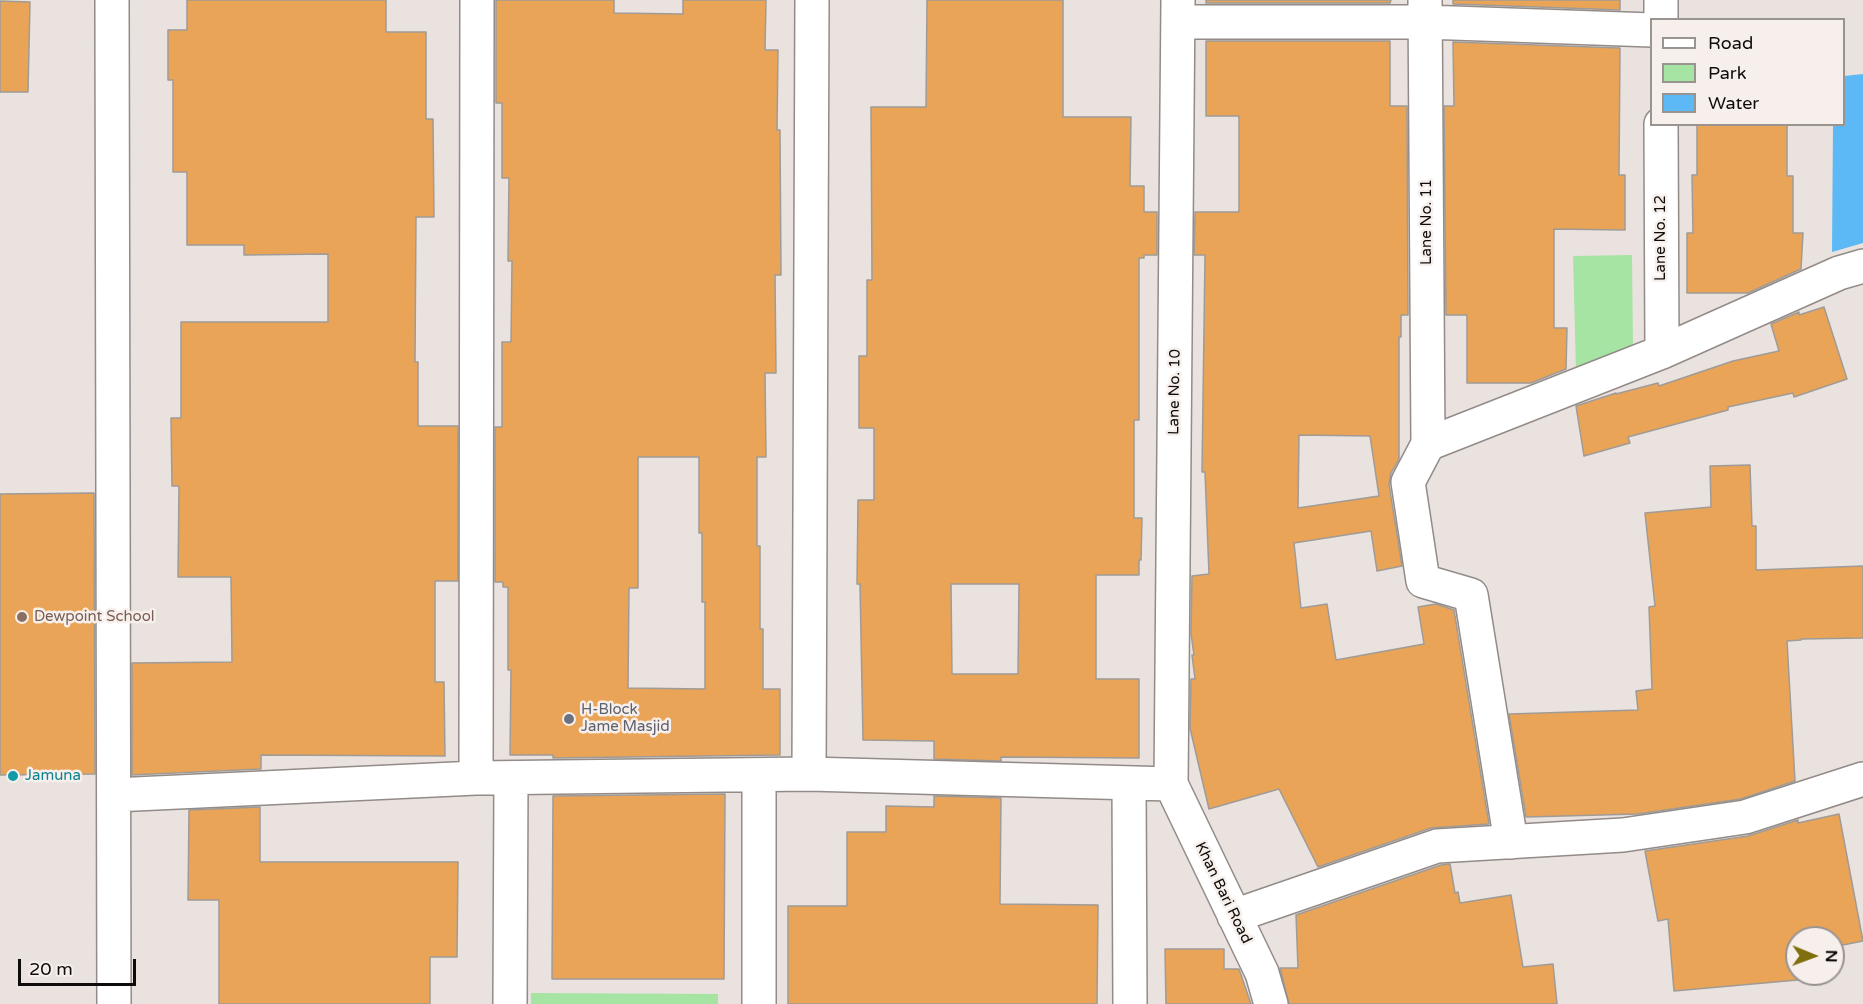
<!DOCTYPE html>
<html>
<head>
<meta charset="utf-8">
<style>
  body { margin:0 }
  #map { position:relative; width:1863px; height:1004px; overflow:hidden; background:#e9e2de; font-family:"Varela Round",sans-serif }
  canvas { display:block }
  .legend { position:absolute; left:1650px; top:18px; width:195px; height:108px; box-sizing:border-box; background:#f7efeb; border:2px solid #9a9491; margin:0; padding:8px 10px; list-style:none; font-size:18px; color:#0e0c0b }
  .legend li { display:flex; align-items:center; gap:12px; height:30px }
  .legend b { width:30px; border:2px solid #9a9491 }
  .north { position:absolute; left:1785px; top:926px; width:60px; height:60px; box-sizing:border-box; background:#f7efeb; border:2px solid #9a9491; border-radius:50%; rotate:91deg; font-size:16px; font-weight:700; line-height:24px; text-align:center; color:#0e0c0b }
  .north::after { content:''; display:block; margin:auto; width:21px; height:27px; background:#806f0d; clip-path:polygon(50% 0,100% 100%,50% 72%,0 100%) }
  .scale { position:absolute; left:18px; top:959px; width:118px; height:27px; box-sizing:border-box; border:3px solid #0e0c0b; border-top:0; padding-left:8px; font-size:18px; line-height:21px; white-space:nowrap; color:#0e0c0b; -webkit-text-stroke:4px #f7efeb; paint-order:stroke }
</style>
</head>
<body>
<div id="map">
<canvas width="1863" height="1004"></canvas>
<ul class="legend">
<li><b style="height:8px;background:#fff"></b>Road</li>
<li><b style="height:16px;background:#a5e4a3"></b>Park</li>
<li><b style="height:16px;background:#5cb9f6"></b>Water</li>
</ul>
<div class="north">N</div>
<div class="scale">20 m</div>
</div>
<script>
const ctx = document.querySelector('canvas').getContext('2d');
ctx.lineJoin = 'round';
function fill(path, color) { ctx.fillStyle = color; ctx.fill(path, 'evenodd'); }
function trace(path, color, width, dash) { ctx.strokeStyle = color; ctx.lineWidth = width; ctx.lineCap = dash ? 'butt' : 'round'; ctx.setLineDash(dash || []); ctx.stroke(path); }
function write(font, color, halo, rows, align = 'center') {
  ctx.font = font + ' "Varela Round",sans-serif'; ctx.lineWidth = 5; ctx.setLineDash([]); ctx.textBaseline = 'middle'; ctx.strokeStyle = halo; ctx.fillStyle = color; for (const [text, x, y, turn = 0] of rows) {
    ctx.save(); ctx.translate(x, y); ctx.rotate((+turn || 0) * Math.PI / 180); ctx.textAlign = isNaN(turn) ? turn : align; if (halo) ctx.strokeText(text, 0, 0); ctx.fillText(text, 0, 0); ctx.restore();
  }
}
fill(new Path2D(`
  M1632,255L1633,349L1576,372L1573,256Z
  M531,993L718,994V1004H531Z`), '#a5e4a3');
fill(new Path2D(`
  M1863,74V243L1832,252L1833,125L1844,124V76Z`), '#5cb9f6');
const building = new Path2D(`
  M187,0H386V32H426V119H433L434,217H416L415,362H418V426H458V581H435V682H444L445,756L261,755V769L132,775V663L232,662L231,577H178L179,486H172L171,418H181V322H328V254L244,255V245H187V172H173V80H168V30H187Z
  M496,0H614V13L683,14V0H766L765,50H778L777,130H780L781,275H775L776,373H765L766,457H757V546H760V629H763V689H780V755L553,758V755H510L511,670H508V587H503V582H495V427H502V342H511L512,261H508L509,178H502V103H496ZM638,457H699V533H702V602H705V689L628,688L629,588H638Z
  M927,0H1063V117H1131L1130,186H1144V212H1157V255H1144V258H1139V420H1134V518H1142L1141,560H1139V575H1096V679H1139V758L1001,757V761L934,759V741L863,740L860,584H857L858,500H874V428H859V356H867V280H872L871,107H926ZM951,584H1019L1018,674H952Z
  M1206,0H1391L1390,3H1206Z
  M1453,0H1620V10L1453,4Z
  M0,1L30,2L28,92H0Z
  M1206,41H1390V106H1407L1408,315H1401V337H1399V459L1391,473L1389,484L1402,566L1377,571L1371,531L1294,543L1301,608L1327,604L1336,660L1424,644L1418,607L1436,604L1454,610L1489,824L1431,828L1318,867L1279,789L1209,809L1190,728L1191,679H1195L1192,655H1194L1191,634L1192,576L1209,574L1205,472H1202L1205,255H1194L1195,212H1239V116H1206ZM1299,435L1370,436L1379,496L1298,508Z
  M1453,42L1620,48L1619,175H1625V230L1554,229V328H1567L1566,369L1531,383H1467V315H1446L1444,106H1454Z
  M1697,124H1787V176H1793V233H1803L1801,269L1748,293H1687V233H1693L1692,175H1697Z
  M1824,307L1847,379L1794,397L1793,393L1728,407V410L1628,437L1630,443L1584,456L1576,406L1616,393V394L1658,383L1659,386L1733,361L1779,351L1771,324L1799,312V315Z
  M1750,465L1752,526H1756V570L1863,566V638L1801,639V640L1787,641L1795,781L1741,799L1638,814L1526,817L1509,714L1638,710L1636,691L1652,689L1649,607L1655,606L1645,513L1711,507L1710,466Z
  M94,493L95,774L0,775V494Z
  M725,794L724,979H552L553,796Z
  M934,796L1001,798L1000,904L1098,905L1097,1004H788V906H847V832H886V806L934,807Z
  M260,807V862H458L457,957H430V1004H219V900H188L189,810Z
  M1839,814L1863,941L1833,947V938H1797V974H1808L1809,979L1674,991L1668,919L1658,921L1645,851L1748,836L1798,820V823Z
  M1450,864L1455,893L1458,892L1460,903L1511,895L1523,967L1553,964L1557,1004H1289L1280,968H1298L1296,915L1441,865Z
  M1165,949H1224V969H1239L1251,1004H1166Z`);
fill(building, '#e9a457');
trace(building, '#a09b96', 1.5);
const minor = new Path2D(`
  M112,0L114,1004
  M1178,0L1171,784L1262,973L1271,1004
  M1425,0L1428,444L1408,482L1423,581L1471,595L1511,842
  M1661,0V20
  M1178,22H1425L1652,30
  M1661,124L1662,352
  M1428,444L1662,352L1839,273L1863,266
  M809,774L1171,784
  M476,778L809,774L812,0
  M1129,783L1130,1004
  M114,795L476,778L477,0
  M1234,916L1437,846L1623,835L1745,817L1863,779
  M510,1004L511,778
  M759,1004V775`);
trace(minor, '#928b88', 36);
trace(minor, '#fff', 33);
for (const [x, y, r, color] of [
  [22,617,6,"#8d6e63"],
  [569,719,6,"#6b7280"],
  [13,776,6,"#0f9aa8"]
]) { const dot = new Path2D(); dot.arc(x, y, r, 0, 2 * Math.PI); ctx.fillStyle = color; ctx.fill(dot); trace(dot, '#f7efeb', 2); }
write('15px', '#0e0c0b', '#f7efeb', [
  ["Lane No. 11",1427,222,-90],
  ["Lane No. 12",1661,238,-90],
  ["Lane No. 10",1175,392,-89],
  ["Khan Bari Road",1223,893,64]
]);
write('15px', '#785e54', '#f7efeb', [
  ["Dewpoint School",34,617]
], 'left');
write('15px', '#5b616d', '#f7efeb', [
  ["H-Block",581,710],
  ["Jame Masjid",581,727]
], 'left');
write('15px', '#0d838f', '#f7efeb', [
  ["Jamuna",25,776]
], 'left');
</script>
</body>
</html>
